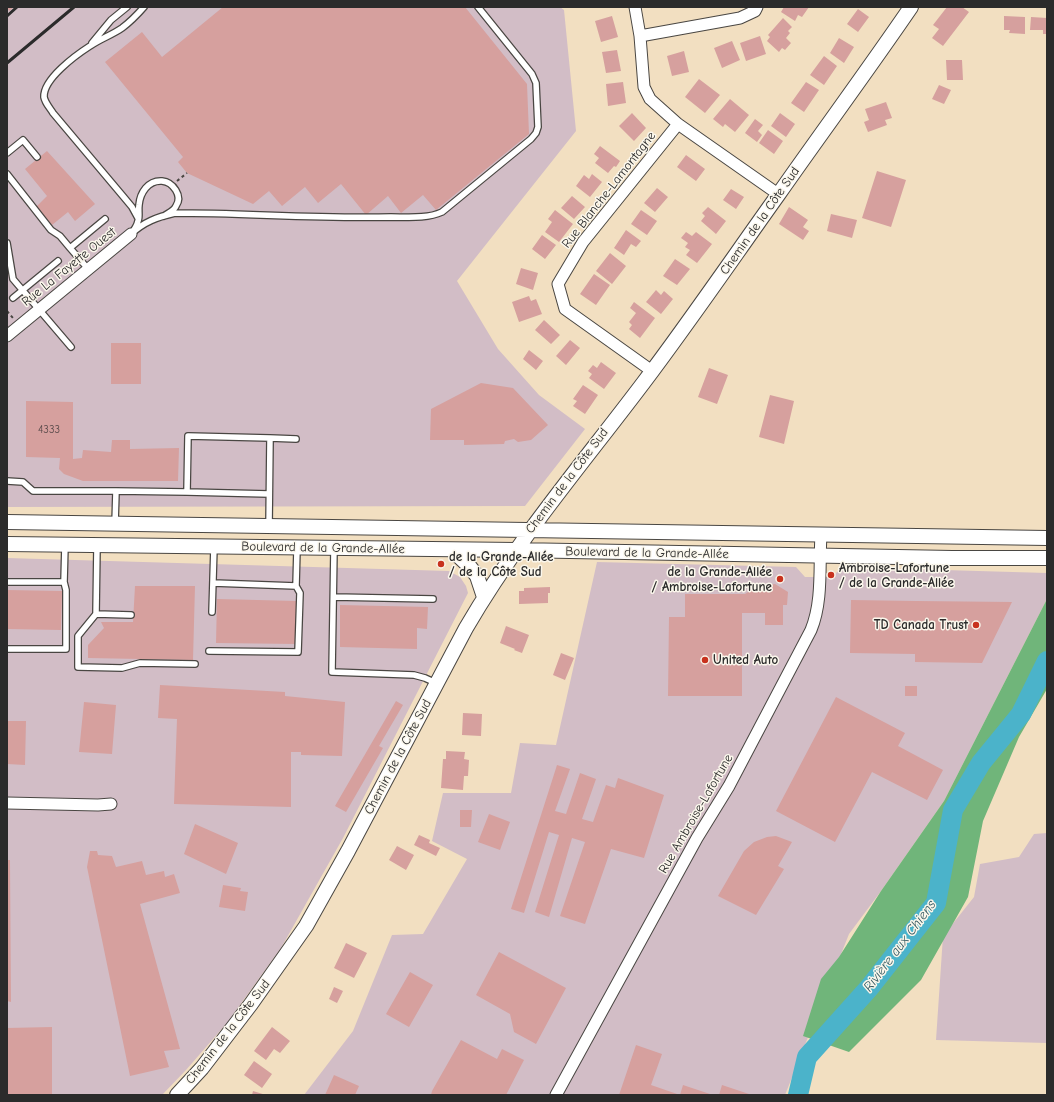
<!DOCTYPE html>
<html>
<head>
<meta charset="utf-8">
<style>
  body { margin:0 }
  #map { position:relative; width:1054px; height:1102px; overflow:hidden; background:#f2dfc1; font-family:"Comic Neue",sans-serif }
  canvas { display:block }
  .frame { position:absolute; inset:0; border:8px solid #2b2b2b; pointer-events:none }
</style>
</head>
<body>
<div id="map">
<canvas width="1054" height="1102"></canvas>
<div class="frame"></div>
</div>
<script>
const ctx = document.querySelector('canvas').getContext('2d');
ctx.lineJoin = 'round';
function fill(path, color) { ctx.fillStyle = color; ctx.fill(path, 'evenodd'); }
function trace(path, color, width, dash) { ctx.strokeStyle = color; ctx.lineWidth = width; ctx.lineCap = dash ? 'butt' : 'round'; ctx.setLineDash(dash || []); ctx.stroke(path); }
function write(font, color, halo, rows, align = 'center') {
  ctx.font = font + ' "Comic Neue",sans-serif'; ctx.lineWidth = 3; ctx.setLineDash([]); ctx.textBaseline = 'middle'; ctx.strokeStyle = halo; ctx.fillStyle = color; for (const [text, x, y, turn = 0] of rows) {
    ctx.save(); ctx.translate(x, y); ctx.rotate((+turn || 0) * Math.PI / 180); ctx.textAlign = isNaN(turn) ? turn : align; if (halo) ctx.strokeText(text, 0, 0); ctx.fillText(text, 0, 0); ctx.restore();
  }
}
fill(new Path2D(`
  M7,7H560L564,10L576,131L457,281L498,349L539,395L585,429L525,506L7,507Z
  M7,558L449,571L460,577L466,586L468,593L343,838L281,948L227,1023L186,1070L162,1095H7Z
  M597,562L796,567L805,577H833L841,567L1047,573V599L944,801L881,891L849,934L785,1095H304L353,1031L392,935L423,934L467,859L432,841L443,793H511L520,743L556,745Z
  M1047,833V1043L936,1040L943,936L974,897L980,864L1019,857L1034,834Z`), '#d2bdc6');
fill(new Path2D(`
  M1047,599V689L1019,737L983,821L968,897L921,980L849,1052L803,1036L821,979L839,957L881,891L944,801Z`), '#70b57a');
trace(new Path2D(`
  M798,1095L807,1057L869,988L936,903L953,810L981,763L1021,714L1047,661`), '#4bb3ca', 20);
fill(new Path2D(`
  M7,7H14L9,11Z
  M223,7H465L527,84L529,134L436,210L423,195L401,213L388,196L366,215L341,184L318,203L305,187L282,206L269,191L253,204L187,173L178,162L183,157L105,62L142,32L162,57Z
  M784,7H809L802,17L798,15L795,21L781,12Z
  M947,7H962L969,12L943,46L932,38L939,29L933,25Z
  M858,9L869,17L858,32L847,24Z
  M612,16L618,37L601,42L595,21Z
  M1004,16L1025,17V34L1009,33L1010,30H1004Z
  M1031,17L1047,18V34H1043V30H1030Z
  M783,18L792,27L788,31L790,33L786,38L791,43L785,50L782,48L779,52L767,41L770,37L768,35Z
  M760,36L766,54L746,61L740,43Z
  M839,38L854,47L844,63L830,53Z
  M732,41L740,60L722,68L714,48Z
  M617,50L621,71L606,73L602,52Z
  M684,51L689,72L672,76L667,56Z
  M824,56L837,66L824,85L810,75Z
  M946,60H962L963,80H947Z
  M699,79L720,95L705,113L685,97Z
  M623,82L626,103L608,106L606,84Z
  M806,82L819,90L804,112L791,103Z
  M939,85L951,90L944,104L932,99Z
  M730,99L749,115L735,132L725,124L723,127L713,119Z
  M886,102L892,118L885,120L887,125L868,132L864,122L869,120L865,109Z
  M632,113L646,128L634,141L619,126Z
  M780,113L795,124L786,137L771,126Z
  M755,119L763,125L758,131L762,135L757,142L745,133Z
  M768,130L783,141L774,154L759,143Z
  M600,146L620,161L616,167L614,166L608,173L595,163L599,158L594,154Z
  M47,151L95,204L75,221L68,212L52,225L36,207L47,196L25,169Z
  M686,155L705,169L696,181L677,167Z
  M877,171L906,180L891,227L862,218Z
  M592,174L602,182L590,197L576,186L584,175L589,179Z
  M657,188L668,197L655,212L644,203Z
  M731,189L744,197L736,209L723,200Z
  M572,196L585,207L574,219L561,208Z
  M708,207L726,221L716,234L701,221L705,216L702,213Z
  M789,207L808,220L803,227L809,231L803,240L779,224Z
  M555,210L573,224L559,242L545,232L552,222L548,219Z
  M641,210L657,221L647,235L631,224Z
  M831,214L857,220L852,238L827,231Z
  M626,230L641,241L636,247L631,244L624,255L614,248Z
  M686,232L692,236L696,232L712,244L697,263L686,255L690,250L685,247L688,243L681,238Z
  M542,235L556,245L545,259L532,249Z
  M610,253L626,266L612,284L596,271Z
  M675,259L690,269L677,285L663,276Z
  M521,268L538,273L533,290L516,284Z
  M594,274L610,285L596,305L580,294Z
  M656,290L661,295L664,291L673,299L661,314L646,302Z
  M529,296L531,301L536,299L542,314L519,322L512,302Z
  M634,302L655,318L640,338L629,329L632,325L629,322L636,313L630,308Z
  M544,320L560,335L551,344L535,330Z
  M570,340L580,348L566,365L556,356Z
  M111,343H141V384H111Z
  M529,350L543,361L536,370L523,359Z
  M601,362L616,373L604,389L589,378L592,374L588,371L593,365L597,368Z
  M709,368L728,375L717,404L698,397Z
  M481,383L513,388L548,425L531,440L518,442L514,439L505,441L504,444L464,445V440H430L431,409Z
  M583,385L598,395L585,414L573,406L577,401L573,399Z
  M770,395L794,401L784,444L759,437Z
  M26,401L73,402V459L82,458L83,450L111,452L112,440H130V449L179,448L178,481H83L64,474L59,469L60,458L26,457Z
  M775,584L788,592L787,605H783V625H765V613H742V696H668L669,617H685V594H745L758,586Z
  M135,586H195L193,660L88,658V645L104,628L101,622H133Z
  M550,587V593H548V603L519,604V591H524V588Z
  M7,590L62,591L61,630L7,629Z
  M217,599L297,601L296,644L216,643Z
  M851,600L916,601L1012,602L982,663L915,662V654L850,653Z
  M340,605L428,607L427,629L417,628V649L340,647Z
  M506,626L529,635L522,653L514,650L515,649L500,643Z
  M561,653L574,658L565,680L553,675Z
  M160,685L285,692V696L345,702L342,756L301,755V752H291V807L174,804L177,719L158,718Z
  M905,686H917V696H905Z
  M836,697L905,733L898,746L943,770L927,800L872,772L835,842L776,811Z
  M396,701L403,705L379,746L383,748L346,812L335,806Z
  M84,702L116,705L112,754L79,752Z
  M463,713L482,714L481,736L462,735Z
  M7,721H26L25,765L7,764Z
  M446,751L465,752L464,759L469,760L468,776H464L463,790L441,788L443,759H446Z
  M557,765L570,769L555,811L566,814L580,773L596,779L582,819L593,822L606,785L615,788L618,778L664,795L644,858L611,849L585,924L560,916L585,842L572,838L549,917L535,912L559,835L549,832L524,913L511,909Z
  M460,810H472L471,827H460Z
  M489,814L510,822L500,850L478,842Z
  M195,824L238,843L226,874L184,854Z
  M419,835L430,840L429,843L440,848L436,856L414,845Z
  M776,836L792,842L778,866L784,869L756,915L718,896L744,851L754,842L767,837Z
  M397,846L414,855L406,870L389,860Z
  M90,851H97L98,855L112,856L116,867L142,861L146,875L164,871L165,877L174,874L180,893L140,904L180,1049L164,1051L169,1067L130,1076L87,867Z
  M7,860H10L11,1002L7,1001Z
  M223,885L241,888L240,891L248,892L245,911L219,907Z
  M346,943L367,953L354,978L334,968Z
  M499,952L566,988L536,1044L514,1032L510,1014L476,995Z
  M410,972L433,985L409,1027L386,1014Z
  M334,987L343,991L337,1003L329,999Z
  M52,1027V1095H7V1028Z
  M272,1027L290,1041L280,1053L274,1049L266,1060L254,1051Z
  M461,1040L497,1059L502,1049L524,1060L506,1095H431L432,1091Z
  M636,1045L662,1054L651,1085L680,1095L683,1085L713,1095H619Z
  M254,1061L272,1074L262,1088L244,1075Z
  M334,1075L359,1086L355,1095H325Z
  M722,1085L752,1095H719Z
  M253,1091L266,1095H252Z`), '#d6a09e');
const service = new Path2D(`
  M92,43L111,20L127,7
  M7,153L23,140L37,157
  M7,174L51,230L60,236L70,248
  M164,216C168,213 174,211 176,206C183,196 173,182 162,181C148,180 140,193 139,205C138,211 140,216 138,221C137,226 134,230 131,234C144,222 157,217 175,213C247,213 319,219 391,217C407,217 427,219 442,212L531,139L536,133L538,127L536,83L532,74L478,7
  M138,218L132,207L122,195L53,113C50,108 45,103 44,97C43,79 76,55 90,46C100,39 112,35 122,28C130,22 137,15 144,7
  M7,243L13,279L71,347
  M89,270L70,248L105,219
  M13,298L58,261
  M270,438L296,439
  M7,481L23,482L33,491H116L115,524
  M116,491L187,492L188,436L270,438L269,526
  M187,492L269,494
  M97,546L96,614L78,636V667L122,668L140,663L195,664
  M334,549L332,672L414,675L425,678L436,683
  M7,582H64L65,545
  M213,583L296,586L297,549
  M334,597L433,599
  M212,612L214,547
  M96,614L131,615
  M7,649H66V590L64,582
  M209,651L298,652L300,593L296,586`);
const minor = new Path2D(`
  M635,7L640,36L644,87L650,99L678,124L778,194
  M640,36L740,18L755,11L757,7
  M7,336L131,234
  M652,371L565,309L558,284L583,242L678,124
  M7,803L98,805L111,804
  M556,1095L697,838L729,786L811,630C823,601 819,566 821,534`);
const tertiary = new Path2D(`
  M7,522L1047,538
  M7,544L516,550L952,558H1047
  M452,550L470,567L477,576L484,597
  M177,1095L202,1068L251,1004L306,926L348,851L466,628C517,540 583,463 644,382C690,321 733,258 778,195C822,132 868,70 911,7`);
trace(service, '#494642', 8);
trace(minor, '#494642', 13);
trace(tertiary, '#494642', 16);
trace(new Path2D(`
  M177,181L187,173
  M7,311L13,318`), '#494642', 2, [3, 3]);
trace(service, '#fff', 5.5);
trace(minor, '#fff', 11);
trace(tertiary, '#fff', 14);
trace(new Path2D(`
  M7,16L17,7
  M7,63L74,7`), '#2b2b2b', 3);
for (const [x, y, r, color] of [
  [441,564,4,"#c8321e"],
  [831,575,4,"#c8321e"],
  [780,579,4,"#c8321e"],
  [976,625,4,"#c8321e"],
  [705,660,4,"#c8321e"]
]) { const dot = new Path2D(); dot.arc(x, y, r, 0, 2 * Math.PI); ctx.fillStyle = color; ctx.fill(dot); trace(dot, '#fbf7ec', 1.5); }
write('11px', '#564848', null, [
  ["4333",49,430]
]);
write('13px', '#2b2b2b', '#fbf7ec', [
  ["Rue Blanche-Lamontagne",609,190,-52],
  ["Chemin de la Côte Sud",760,221,-55],
  ["Rue La Fayette Ouest",69,267,-39],
  ["Chemin de la Côte Sud",567,481,-53],
  ["Boulevard de la Grande-Allée",323,548,1],
  ["Boulevard de la Grande-Allée",647,553,1],
  ["Chemin de la Côte Sud",398,757,-62],
  ["Rue Ambroise-Lafortune",696,814,-60],
  ["Chemin de la Côte Sud",228,1032,-52]
]);
write('bold 13px', '#2b2b2b', '#fbf7ec', [
  ["de la Grande-Allée",449,557],
  ["/ de la Côte Sud",449,572],
  ["Ambroise-Lafortune",839,568],
  ["/ de la Grande-Allée",839,583],
  ["de la Grande-Allée",772,572,"right"],
  ["/ Ambroise-Lafortune",772,587,"right"],
  ["TD Canada Trust",968,625,"right"],
  ["United Auto",713,660]
], 'left');
write('italic 14px', '#365b63', '#fbf7ec', [
  ["Rivière aux Chiens",900,946,-53]
]);
</script>
</body>
</html>
